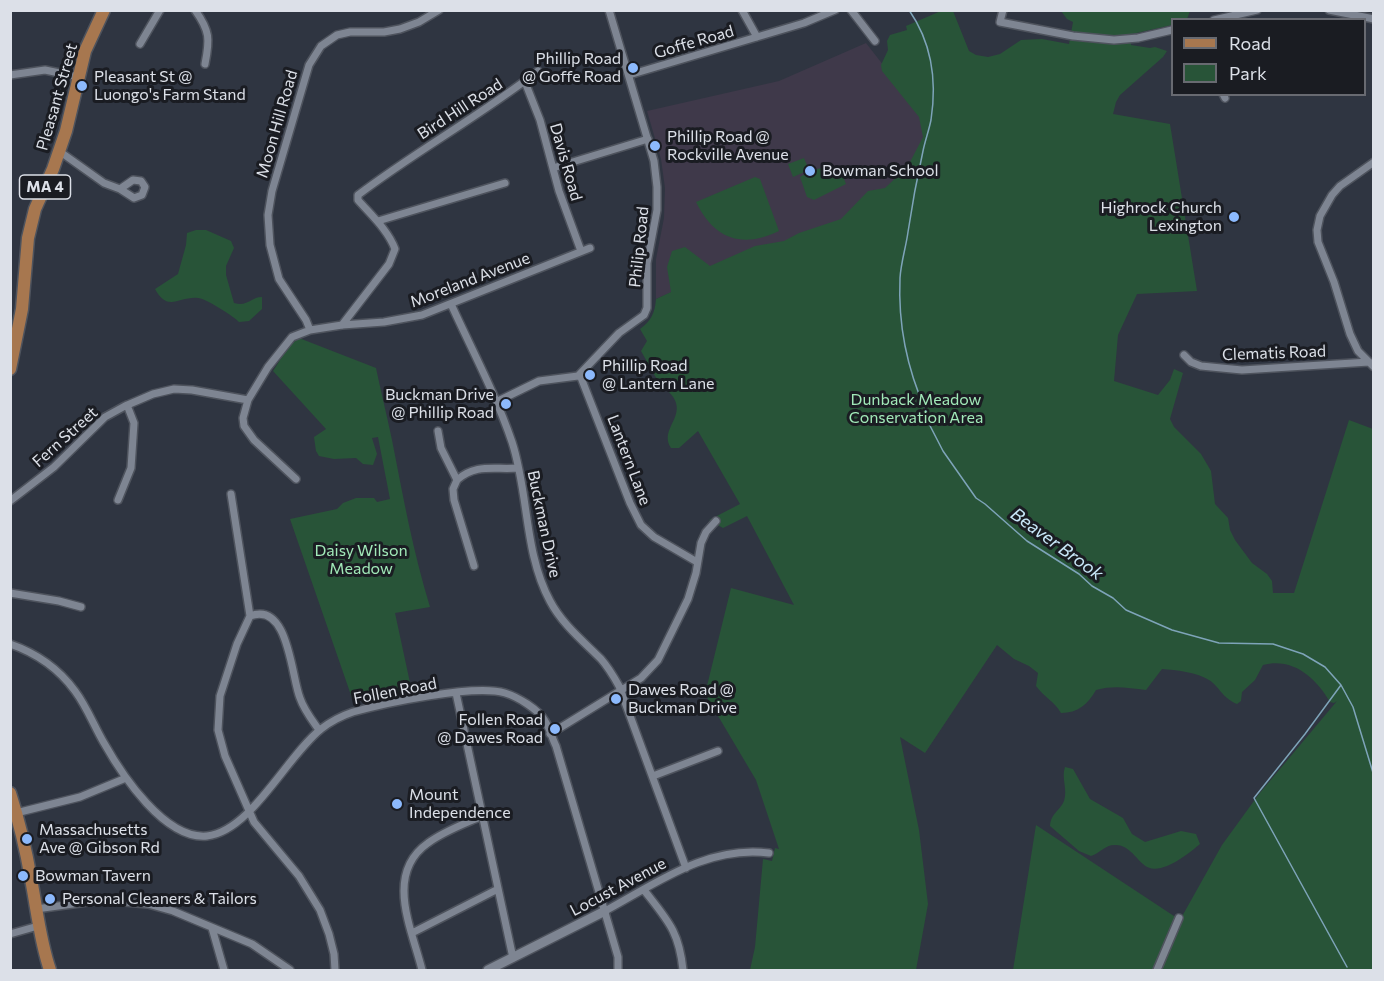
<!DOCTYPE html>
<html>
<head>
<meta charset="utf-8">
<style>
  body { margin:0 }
  #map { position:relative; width:1384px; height:981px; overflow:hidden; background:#2f3541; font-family:Commissioner,sans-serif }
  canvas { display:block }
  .frame { position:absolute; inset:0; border:12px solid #dce0e8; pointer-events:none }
  .legend { position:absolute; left:1171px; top:18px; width:195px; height:78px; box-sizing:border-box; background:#1a1c22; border:2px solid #686a71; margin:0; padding:8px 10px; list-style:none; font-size:18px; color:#dce0e8 }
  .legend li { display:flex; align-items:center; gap:12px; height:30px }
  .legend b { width:30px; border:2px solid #686a71 }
</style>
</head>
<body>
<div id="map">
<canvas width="1384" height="981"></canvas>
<div class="frame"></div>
<ul class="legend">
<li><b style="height:8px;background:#a7774f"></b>Road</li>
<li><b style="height:16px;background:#285438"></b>Park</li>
</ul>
</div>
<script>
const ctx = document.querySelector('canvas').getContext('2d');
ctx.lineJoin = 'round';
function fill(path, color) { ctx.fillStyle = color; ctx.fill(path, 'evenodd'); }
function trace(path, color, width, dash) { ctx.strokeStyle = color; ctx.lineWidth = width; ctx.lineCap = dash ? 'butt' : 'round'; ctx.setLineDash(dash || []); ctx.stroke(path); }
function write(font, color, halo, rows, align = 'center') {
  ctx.font = font + ' Commissioner,sans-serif'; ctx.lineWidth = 6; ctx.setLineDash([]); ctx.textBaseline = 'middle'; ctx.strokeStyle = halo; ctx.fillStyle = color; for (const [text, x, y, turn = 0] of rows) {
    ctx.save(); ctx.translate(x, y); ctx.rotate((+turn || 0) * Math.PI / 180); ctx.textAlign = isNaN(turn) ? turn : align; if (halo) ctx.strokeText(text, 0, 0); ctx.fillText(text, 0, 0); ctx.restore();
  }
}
fill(new Path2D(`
  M866,43L912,102L961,177L731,266L656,299V259L664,218L665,188L661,159L647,111L779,81Z`), '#3f394a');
fill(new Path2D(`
  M941,11H953L969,51L976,55L988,57L1000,54L1021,40L1042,39L1069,44L1073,22L1067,19L1061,11H1190L1187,19L1172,20V25L1132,34L1131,45L1150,48L1155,47L1167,51L1163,57L1120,95L1116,102L1113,114L1170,124L1197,291L1137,294L1118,335L1114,381L1158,395L1170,380L1174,369L1183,373L1170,419L1174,427L1201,454L1211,471L1215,504L1228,518L1230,530L1235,540L1252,563L1267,574L1272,581L1273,593H1294L1349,420L1373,429V970H1013L1036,825L1180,920L1222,845L1259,794L1337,701L1334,703L1330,702C1316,678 1293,657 1263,665L1255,680L1242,692L1241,701L1237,704C1221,697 1220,687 1209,680C1196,672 1176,670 1162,669L1146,690C1128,688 1114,685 1096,690C1088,704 1078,713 1061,713C1054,701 1044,697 1036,686L1038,673L1029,666L1014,659L997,645L925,753L900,737L919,830L928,904L916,970H750L755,947L763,859L772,861L775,848L779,849L756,780L705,694L731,588L794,605L747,516L723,528L709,520L740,504L698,431L679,448H671C660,431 681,420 676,403C674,395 666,390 661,384C653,375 647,361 641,351L647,341L640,329C651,321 655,313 656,299L671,292L667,267L672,251L685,247L710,266L755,246L784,241L799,233L841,219L868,191L885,188L902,172L910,162L923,137L919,117L882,71L881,65L888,50L887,41L890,35L907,30L906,26Z
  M804,158L809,170L793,177L788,164Z
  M821,168H834L841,171L846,184L814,200L807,197L800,177L810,171Z
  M755,177L760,179L779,231C742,249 714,239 696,202Z
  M196,230H206L231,241L234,248L226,266V275L234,303C248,307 251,297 262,297V309L249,321L239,322C235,317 205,298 198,298C179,296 168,313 155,289L178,274L186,245L187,233Z
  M299,338L376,368C381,392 387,416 392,440C403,496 413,552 430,607L395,613L412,692L353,701L290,519L337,509L343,503L356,498H374L377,502L390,499L378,437L372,438L377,454L373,465L363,464L356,458L334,459L319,456L316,451L314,437L326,429L273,371L289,346Z
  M1065,767L1073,769L1090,799L1123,818L1132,834L1145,842L1181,831L1196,834L1200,844C1188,854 1158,879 1143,864C1135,857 1128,845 1116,845C1106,844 1100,853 1091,856L1079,851L1050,826C1051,813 1059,812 1064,801C1068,790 1061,777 1065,767Z`), '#285438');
trace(new Path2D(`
  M909,10C932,43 937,81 931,120C929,130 925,141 923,151C917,178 912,205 908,232C906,247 901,262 900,278C898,323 907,369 926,411L925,416L943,451L976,498L985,504L1027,541L1079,574L1092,586L1113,598L1126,610L1172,630L1219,643L1273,644L1303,654L1325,667L1341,685L1353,707L1374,776
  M1341,685L1305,734L1254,798L1347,967`), '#7ea4b9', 1.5);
const minor = new Path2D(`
  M195,10C210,31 210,39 205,64
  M742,10L757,37
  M851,10L875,41
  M1003,10L1000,22L1073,36L1114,40L1138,38L1172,30
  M1329,10L1374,19
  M1214,20L1257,10
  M140,44L160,10
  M10,75L45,70L79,77
  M629,75L804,23L835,10
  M525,82L540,120L559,191L581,251
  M1223,94L1225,98
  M59,151L104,183L120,189L133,180L141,181L145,187L142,195L134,198L120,189
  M1374,162L1340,186L1332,195L1320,216L1317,230L1318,242L1334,282L1350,334L1358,351L1374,367
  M553,168L648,139
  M378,221L505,183
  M451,304C472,350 496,395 512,442C529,494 524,553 550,601C562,624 583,641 601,659C608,667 614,677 619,686L686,868
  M342,325L389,264L395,249C388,230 371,215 358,200V195C416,151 480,116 538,71
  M310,330L306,320L279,279L270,245L268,215L272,191L309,65L321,46L337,35L350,32H384L400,29L419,22L439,10
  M1184,355L1191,362L1201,366L1242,370L1369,362
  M580,375L630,503L641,525L654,537L697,562
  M496,402L539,381L578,376L619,333L644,315L647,308V263L657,210V187L654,161L609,10
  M438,431L441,448L457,480C476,463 495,470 518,468
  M296,479L254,440L244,426L243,418L248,400L268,367L292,337L310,330L342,325L384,322L422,315L590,248
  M457,480L453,489L454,500L474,566
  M231,494L250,616L237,644L220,696L218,730L225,756L254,822L299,876L320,910L329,934L334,954L335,970
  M118,500L131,468L134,423L127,405
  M10,501L54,467L105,417L125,406L153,394L174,389L192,390L248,400
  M10,593L59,601L81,607
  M250,616C289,601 291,676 300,698C304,710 312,720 319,730
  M10,644C36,653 59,669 75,691C87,707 94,726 104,743C122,775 165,840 207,836C251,831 286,757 321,729C330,722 341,716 353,712C385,703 474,684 505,693C518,697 538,709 545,721C550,729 552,738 556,746L611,933L618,957V970
  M456,693L513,958
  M550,734L641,678L658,660L688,599L696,573L701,543L706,532L716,521
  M653,776L718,751
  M16,813L80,797L126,778
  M644,890C668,921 679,931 683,970
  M36,909L102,900L148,904L173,911L252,944L290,970
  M605,911C657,883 707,845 769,853
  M212,928L224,970
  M412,933L498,889
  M10,934L38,926
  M422,970C412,929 384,874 428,843C444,831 464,824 482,816
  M1157,970L1179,918`);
const tertiary = new Path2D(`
  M488,970L605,911`);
const primary = new Path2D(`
  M10,369L22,309L28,238L35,209L53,169L66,131L85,51L104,10
  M10,793C19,821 26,850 31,879C37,910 40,941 50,970`);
trace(minor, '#4e535d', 10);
trace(tertiary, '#4e535d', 12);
trace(primary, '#4e535d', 15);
trace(minor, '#7e8592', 7);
trace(tertiary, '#7e8592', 9);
trace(primary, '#a7774f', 12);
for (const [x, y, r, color] of [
  [633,68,6,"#8cb9fc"],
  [82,86,6,"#8cb9fc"],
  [655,146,6,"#8cb9fc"],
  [810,171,6,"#8cb9fc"],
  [1234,217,6,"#8cb9fc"],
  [590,375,6,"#8cb9fc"],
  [506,404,6,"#8cb9fc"],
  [616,699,6,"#8cb9fc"],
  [555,729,6,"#8cb9fc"],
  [397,804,6,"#8cb9fc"],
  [27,839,6,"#8cb9fc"],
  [23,876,6,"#8cb9fc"],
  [50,899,6,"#8cb9fc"]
]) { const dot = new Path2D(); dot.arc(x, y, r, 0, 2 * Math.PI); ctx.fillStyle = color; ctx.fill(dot); trace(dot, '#1a1c22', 2); }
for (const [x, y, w] of [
  [45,187,51]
]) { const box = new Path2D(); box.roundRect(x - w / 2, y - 12, w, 24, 4.5); ctx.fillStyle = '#1a1c22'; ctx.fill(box); trace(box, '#dce0e8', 1.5); }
write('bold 15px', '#dce0e8', null, [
  ["MA 4",45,187]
]);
write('16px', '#dce0e8', '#1a1c22', [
  ["Goffe Road",694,42,-16],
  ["Pleasant Street",57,97,-74],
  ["Bird Hill Road",460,109,-33],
  ["Moon Hill Road",277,124,-74],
  ["Davis Road",566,162,74],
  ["Philip Road",639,247,-84],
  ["Moreland Avenue",470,280,-21],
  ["Clematis Road",1274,353,-2],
  ["Fern Street",65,437,-42],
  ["Lantern Lane",629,460,69],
  ["Buckman Drive",544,524,78],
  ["Follen Road",395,691,-11],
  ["Locust Avenue",618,887,-28]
]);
write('16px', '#dce0e8', '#1a1c22', [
  ["Phillip Road",621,59,"right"],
  ["@ Goffe Road",621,77,"right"],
  ["Pleasant St @",94,77],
  ["Luongo's Farm Stand",94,95],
  ["Phillip Road @",667,137],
  ["Rockville Avenue",667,155],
  ["Bowman School",822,171],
  ["Highrock Church",1222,208,"right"],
  ["Lexington",1222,226,"right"],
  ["Phillip Road",602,366],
  ["@ Lantern Lane",602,384],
  ["Buckman Drive",494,395,"right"],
  ["@ Phillip Road",494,413,"right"],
  ["Dawes Road @",628,690],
  ["Buckman Drive",628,708],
  ["Follen Road",543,720,"right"],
  ["@ Dawes Road",543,738,"right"],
  ["Mount",409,795],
  ["Independence",409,813],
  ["Massachusetts",39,830],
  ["Ave @ Gibson Rd",39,848],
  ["Bowman Tavern",35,876],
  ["Personal Cleaners & Tailors",62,899]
], 'left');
write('16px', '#a1e9b8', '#1a1c22', [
  ["Dunback Meadow",916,400],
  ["Conservation Area",916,418],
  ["Daisy Wilson",361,551],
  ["Meadow",361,569]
]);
write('italic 18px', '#c8e7f8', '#1a1c22', [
  ["Beaver Brook",1057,544,36]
]);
</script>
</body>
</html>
